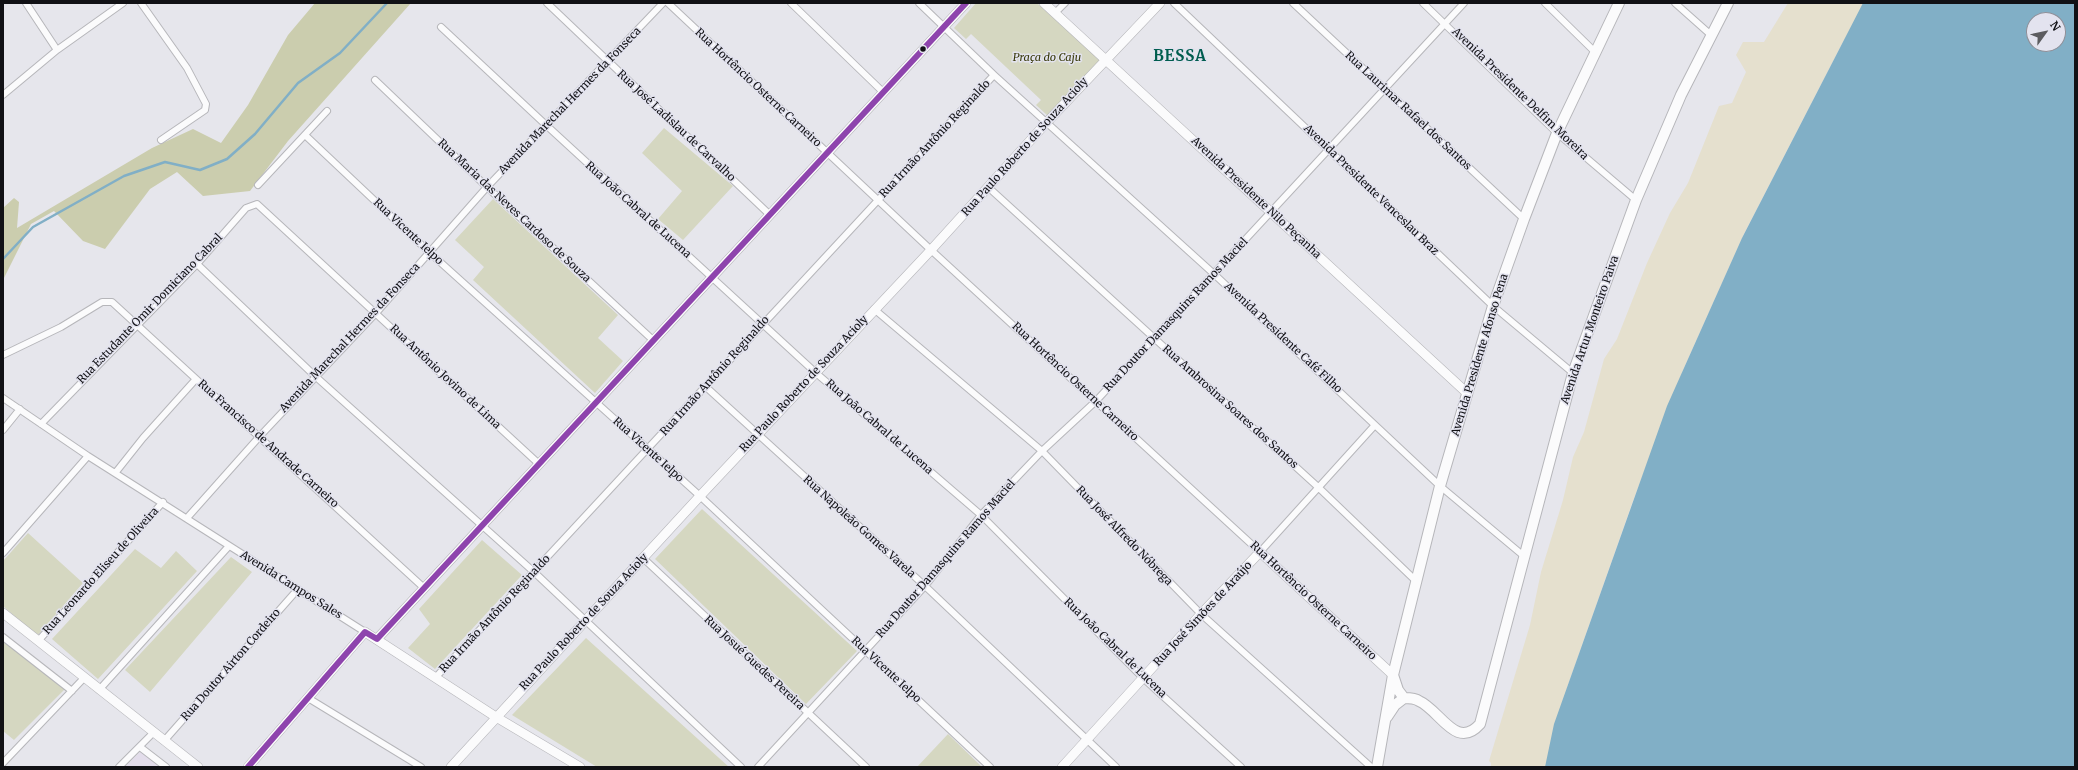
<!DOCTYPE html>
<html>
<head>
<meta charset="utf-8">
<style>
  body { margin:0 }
  #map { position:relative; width:2078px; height:770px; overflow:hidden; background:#e6e6ec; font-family:Merriweather,serif }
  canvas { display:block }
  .frame { position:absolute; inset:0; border:4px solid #111115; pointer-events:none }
  .north { position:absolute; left:2026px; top:12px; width:40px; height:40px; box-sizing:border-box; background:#e3e3ef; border:1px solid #8f8f98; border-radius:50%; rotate:57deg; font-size:11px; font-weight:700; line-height:16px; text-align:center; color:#111115 }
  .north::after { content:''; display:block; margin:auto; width:14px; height:18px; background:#5c5c60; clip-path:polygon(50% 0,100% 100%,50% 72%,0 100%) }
</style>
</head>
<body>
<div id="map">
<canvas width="2078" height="770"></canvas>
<div class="frame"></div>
<div class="north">N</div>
</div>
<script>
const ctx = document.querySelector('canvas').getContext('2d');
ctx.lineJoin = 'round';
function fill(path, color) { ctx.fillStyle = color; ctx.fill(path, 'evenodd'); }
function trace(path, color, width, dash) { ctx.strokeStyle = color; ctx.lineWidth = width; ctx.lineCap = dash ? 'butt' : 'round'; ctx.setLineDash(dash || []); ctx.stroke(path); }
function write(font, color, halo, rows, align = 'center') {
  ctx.font = font + ' Merriweather,serif'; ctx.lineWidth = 3; ctx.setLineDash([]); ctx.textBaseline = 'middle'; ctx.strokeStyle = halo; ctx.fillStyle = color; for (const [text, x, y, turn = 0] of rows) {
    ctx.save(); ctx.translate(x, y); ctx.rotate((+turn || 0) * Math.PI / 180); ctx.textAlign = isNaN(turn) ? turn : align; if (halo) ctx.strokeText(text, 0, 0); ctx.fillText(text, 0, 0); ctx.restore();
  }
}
fill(new Path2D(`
  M141,751L162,767H125Z`), '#e3ddeb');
fill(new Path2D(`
  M976,3H1037L1101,61L1048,116L1036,105L1041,100L971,34L966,39L954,28Z
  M664,128L733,186L683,240L658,219L682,191L642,153Z
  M493,199L618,315L598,338L623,361L595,393L473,280L484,267L455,240Z
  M702,509L857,651L806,704L655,559Z
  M28,533L83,583L37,636L3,606V561Z
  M482,540L522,575L435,669L408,648L430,624L419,609Z
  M135,549L161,568L176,551L197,571L98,679L52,639Z
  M231,557L252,572L150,692L125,670Z
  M586,638L729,767H597L512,715Z
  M3,641L65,689L14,740L3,731Z
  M948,734L982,767H917Z`), '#d5d7c1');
fill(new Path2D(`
  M315,3H411L288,141L250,191L203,196L177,172L150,189L105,249L83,241L54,211L31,224L3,280V208L14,198L19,202L17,228L152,148L193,129L221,143L248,105L288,35Z`), '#cbcdae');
fill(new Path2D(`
  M1788,3H1867L1843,42L1744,234L1684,368L1633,501L1568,685L1546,767H1491V763L1489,761L1530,625L1541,572L1563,500L1573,457L1584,432L1604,359L1617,339L1647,263L1670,213L1688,183L1719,106L1732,103L1746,72L1736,55L1743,42H1764Z`), '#e5e0ce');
fill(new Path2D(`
  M1863,3H2075V767H1545L1554,724L1667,406L1742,238ZM2034,20H2058V44H2034Z`), '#81afc6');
trace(new Path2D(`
  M3,259L33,227L124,176L165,162L200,170L227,159L255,134L298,83L340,53L387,3`), '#81afc6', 2.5);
const street = new Path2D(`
  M26,3L57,50
  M141,3L187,68L206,104L205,110L161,140
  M547,3L770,215
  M668,3L931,250L1260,552L1375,425
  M791,3L883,92
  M919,3L994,75L1214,274L1440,486L1525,557
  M1174,3L1493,306L1573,373
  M1293,3L1524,219
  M1423,3L1557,133L1636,200
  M1545,3L1595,52
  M1675,3L1711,35
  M1055,13L1065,3
  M441,27L546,125L816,373L981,515L1143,678L1241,767
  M375,80L487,187L654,341
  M3,95L57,50L123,3
  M305,135L429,252L700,496L990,767
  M258,185L327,111
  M988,187L1318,487L1416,581
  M197,264L315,376L534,572L741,767
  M874,309L1042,451L1201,614L1371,767
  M3,355L61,327L102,302H112L423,587
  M706,387L925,586L1116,767
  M3,398L88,456L365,632
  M41,424L197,264L246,208L257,204L539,464
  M3,430L20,409
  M116,472L143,438L196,379
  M187,518L260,436L376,313L487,187L663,3
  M3,553L88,456
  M643,558L866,767
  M3,637L72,691
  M39,640L163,502
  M436,677L994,75
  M99,690L229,546
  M308,698L421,767
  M164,741L298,589
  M140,747L166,767
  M3,763L84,678
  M119,767L153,733
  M758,767L925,586L981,515L1042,451L1096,401L1464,3`);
const secondary = new Path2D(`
  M1044,3L1467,393
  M3,613L198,767
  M377,639L966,3
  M248,767L365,632L496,717L580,767
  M451,767L700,496L931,250L1047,122L1160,3
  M1062,767L1201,614L1260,552L1393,675`);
const primary = new Path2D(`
  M1393,675L1398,690L1404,698C1409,698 1415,698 1419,701C1440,710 1456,751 1480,724L1573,373L1636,200L1681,95L1728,3
  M1387,717L1395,705L1404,698
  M1377,767L1393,675L1440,486L1493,306L1524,219L1557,133L1619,3`);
trace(street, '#b6b6ba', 8);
trace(secondary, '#b6b6ba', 10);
trace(primary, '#b6b6ba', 12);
trace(street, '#fbfbfc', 6);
trace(secondary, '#fbfbfc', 9);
trace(primary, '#fbfbfc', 10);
trace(new Path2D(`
  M248,767L365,632L377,639L966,3`), '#8e44ad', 6);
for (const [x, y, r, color] of [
  [923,49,3.5,"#111115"]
]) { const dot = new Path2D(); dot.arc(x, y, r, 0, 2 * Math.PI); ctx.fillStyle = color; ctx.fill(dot); trace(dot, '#e3e3ef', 1.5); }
write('italic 11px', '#363706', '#e3e3ef', [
  ["Praça do Caju",1047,58]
]);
write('11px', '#111115', '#e3e3ef', [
  ["Rua Hortêncio Osterne Carneiro",758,88,43],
  ["Avenida Presidente Delfim Moreira",1520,94,44],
  ["Avenida Marechal Hermes da Fonseca",570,101,-46],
  ["Rua Laurimar Rafael dos Santos",1408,111,43],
  ["Rua José Ladislau de Carvalho",676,126,43],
  ["Rua Irmão Antônio Reginaldo",935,139,-47],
  ["Rua Paulo Roberto de Souza Acioly",1025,147,-48],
  ["Avenida Presidente Venceslau Braz",1371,190,44],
  ["Avenida Presidente Nilo Peçanha",1256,198,43],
  ["Rua João Cabral de Lucena",638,210,42],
  ["Rua Maria das Neves Cardoso de Souza",514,211,43],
  ["Rua Vicente Ielpo",408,232,43],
  ["Rua Estudante Omir Domiciano Cabral",150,309,-46],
  ["Rua Doutor Damasquins Ramos Maciel",1176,315,-47],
  ["Avenida Artur Monteiro Paiva",1590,330,-71],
  ["Avenida Marechal Hermes da Fonseca",350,338,-47],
  ["Avenida Presidente Café Filho",1283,338,43],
  ["Avenida Presidente Afonso Pena",1480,355,-73],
  ["Rua Irmão Antônio Reginaldo",715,376,-48],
  ["Rua Antônio Jovino de Lima",445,377,43],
  ["Rua Hortêncio Osterne Carneiro",1075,382,43],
  ["Rua Paulo Roberto de Souza Acioly",804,384,-47],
  ["Rua Ambrosina Soares dos Santos",1230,407,42],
  ["Rua João Cabral de Lucena",879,427,41],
  ["Rua Francisco de Andrade Carneiro",268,444,42],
  ["Rua Vicente Ielpo",648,450,42],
  ["Rua Napoleão Gomes Varela",859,527,42],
  ["Rua José Alfredo Nóbrega",1124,536,46],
  ["Rua Doutor Damasquins Ramos Maciel",946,559,-49],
  ["Rua Leonardo Eliseu de Oliveira",101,571,-48],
  ["Avenida Campos Sales",291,585,32],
  ["Rua Hortêncio Osterne Carneiro",1313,601,43],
  ["Rua Irmão Antônio Reginaldo",495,614,-47],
  ["Rua José Simões de Araújo",1203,614,-47],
  ["Rua Paulo Roberto de Souza Acioly",584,622,-47],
  ["Rua João Cabral de Lucena",1115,648,44],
  ["Rua Josué Guedes Pereira",754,663,43],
  ["Rua Doutor Airton Cordeiro",231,665,-49],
  ["Rua Vicente Ielpo",886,670,43]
]);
ctx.letterSpacing = '1px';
write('bold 15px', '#005d4e', '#e3e3ef', [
  ["BESSA",1180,57]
]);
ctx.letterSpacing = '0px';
</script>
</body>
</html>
